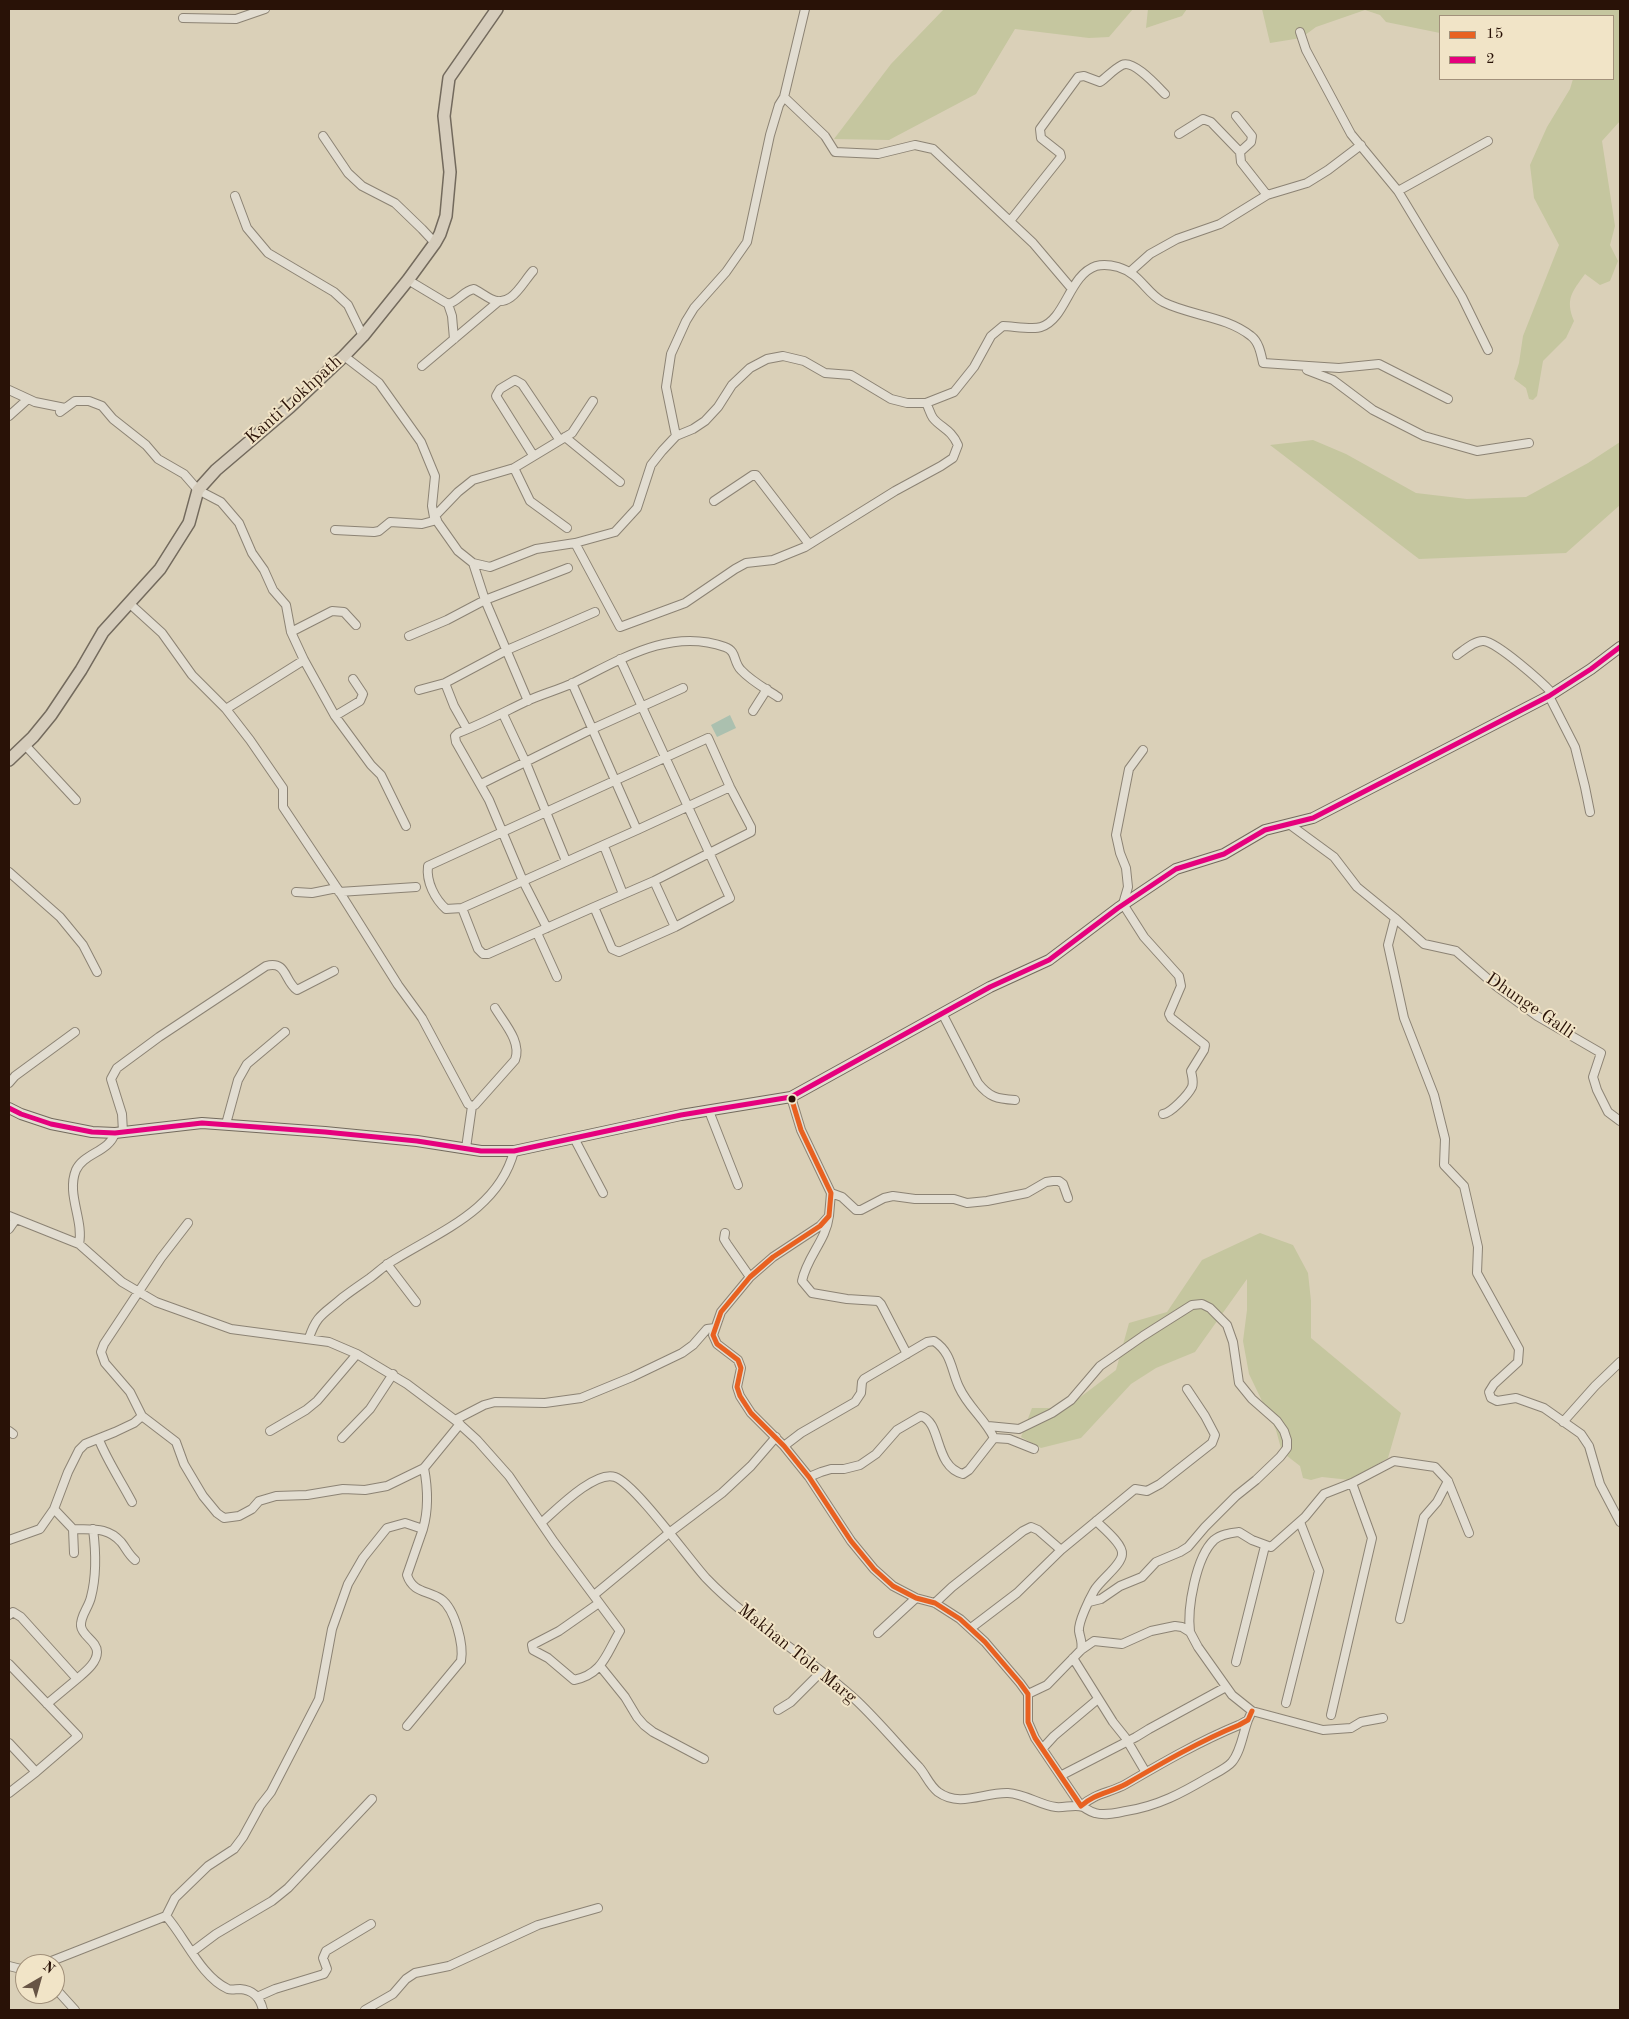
<!DOCTYPE html>
<html>
<head>
<meta charset="utf-8">
<style>
  body { margin:0 }
  #map { position:relative; width:1629px; height:2019px; overflow:hidden; background:#dad0b8; font-family:"Old Standard TT",serif }
  canvas { display:block }
  .frame { position:absolute; inset:0; border:10px solid #291207; pointer-events:none }
  .legend { position:absolute; left:1439px; top:15px; width:175px; height:65px; box-sizing:border-box; background:#f1e4c7; border:1px solid #a1907a; margin:0; padding:6px 9px; list-style:none; font-size:15px; color:#291207 }
  .legend li { display:flex; align-items:center; gap:10px; height:25px }
  .legend b { width:25px; border:1px solid #a1907a }
  .north { position:absolute; left:15px; top:1954px; width:50px; height:50px; box-sizing:border-box; background:#f1e4c7; border:1px solid #a1907a; border-radius:50%; rotate:38deg; font-size:14px; font-weight:700; line-height:20px; text-align:center; color:#291207 }
  .north::after { content:''; display:block; margin:auto; width:18px; height:22px; background:#675445; clip-path:polygon(50% 0,100% 100%,50% 72%,0 100%) }
</style>
</head>
<body>
<div id="map">
<canvas width="1629" height="2019"></canvas>
<div class="frame"></div>
<ul class="legend">
<li><b style="height:6px;background:#e86121"></b>15</li>
<li><b style="height:6px;background:#e5007d"></b>2</li>
</ul>
<div class="north">N</div>
</div>
<script>
const ctx = document.querySelector('canvas').getContext('2d');
ctx.lineJoin = 'round';
function fill(path, color) { ctx.fillStyle = color; ctx.fill(path, 'evenodd'); }
function trace(path, color, width, dash) { ctx.strokeStyle = color; ctx.lineWidth = width; ctx.lineCap = dash ? 'butt' : 'round'; ctx.setLineDash(dash || []); ctx.stroke(path); }
function write(font, color, halo, rows, align = 'center') {
  ctx.font = font + ' "Old Standard TT",serif'; ctx.lineWidth = 4; ctx.setLineDash([]); ctx.textBaseline = 'middle'; ctx.strokeStyle = halo; ctx.fillStyle = color; for (const [text, x, y, turn = 0] of rows) {
    ctx.save(); ctx.translate(x, y); ctx.rotate((+turn || 0) * Math.PI / 180); ctx.textAlign = isNaN(turn) ? turn : align; if (halo) ctx.strokeText(text, 0, 0); ctx.fillText(text, 0, 0); ctx.restore();
  }
}
fill(new Path2D(`
  M944,9H1133L1109,37L1089,38L1015,29L976,94L889,140L834,139L891,64Z
  M1148,9H1187L1182,16L1146,28Z
  M1262,9H1620V121L1602,141L1615,226L1610,245L1618,261L1610,281L1600,285L1585,274C1572,292 1565,299 1574,321L1566,338L1543,361L1537,396L1533,400L1529,399L1526,388L1514,379L1519,363L1523,336L1559,245L1534,198L1530,165L1547,127L1570,89L1573,79H1613V16H1440V33L1386,22L1380,15L1365,10L1316,27L1301,38L1270,43Z
  M1313,440L1346,454L1416,493L1467,499L1526,497L1588,463L1620,442V505L1566,553L1419,559L1270,445Z
  M1260,1233L1293,1245L1308,1273L1311,1301V1338L1401,1413L1388,1458L1350,1480L1322,1477L1311,1480L1303,1478L1300,1466L1282,1452L1276,1430L1249,1374L1243,1341L1247,1310V1279L1195,1352L1156,1368L1131,1384L1081,1438L1041,1448L1021,1437L1032,1408H1066L1116,1370L1129,1323L1167,1312L1202,1260Z`), '#c5c69f');
fill(new Path2D(`
  M730,715L736,728L717,737L711,725Z`), '#abc0af');
const street = new Path2D(`
  M805,9L784,97L825,136L835,152L878,154L915,145L933,149L1033,243L1072,289
  M183,18L236,19L265,9
  M1300,32L1306,50L1351,134L1398,191L1462,297L1488,350
  M1236,116L1252,136L1251,142L1240,152L1241,162L1267,195
  M1179,134L1203,119L1211,122L1240,152
  M323,136L348,173L362,186L395,203L422,229L435,243
  M1398,191L1488,141
  M235,196L247,228L268,253L334,292L348,305L363,336
  M1010,221L1061,157L1060,153L1041,138L1040,129L1078,77L1084,76L1100,82C1107,77 1114,69 1122,65C1133,59 1157,86 1165,94
  M1131,271L1150,254L1177,239L1220,224L1267,195L1307,183L1328,170L1361,145
  M408,280L448,304C459,301 463,291 474,289C480,292 485,296 491,299C511,309 522,283 533,271
  M448,304L452,316L454,339
  M344,356L379,383L421,442L435,476L432,506L434,517L458,551L473,563L490,567L536,549L575,543L620,627L685,603L735,569L746,563L773,560L805,547L895,491L941,466L953,458L958,445C951,429 941,428 933,418C930,414 929,408 926,403H907L891,399L851,375L825,373L804,361L783,356L767,359L750,368L732,385L718,407L705,421L693,429L676,436L662,451L651,465L637,508L615,532L575,543
  M422,366L499,301
  M1307,370L1333,380L1373,410L1424,436L1477,451L1529,443
  M9,390L35,402L65,408
  M926,403L954,392L974,367L991,336L1003,326C1012,326 1033,330 1041,327C1066,319 1069,275 1096,266C1103,264 1111,265 1118,267C1141,274 1145,292 1163,302C1191,316 1226,316 1251,336C1259,342 1261,354 1263,363L1339,368L1379,364L1448,399
  M60,412L75,401H89L102,406L113,419L146,445L158,459L184,474L198,490L221,502L239,523L252,553L264,570L273,590L286,605L291,632L304,660L335,716L371,765L381,775L406,826
  M9,416L28,399
  M676,436L666,387L671,354L686,321L694,308L726,272L747,242L770,135L779,105L784,97
  M565,437L620,482
  M533,455L496,396L500,389L515,380L522,384L559,439
  M514,468L530,501L567,528
  M714,501L753,475H756L809,544
  M434,517L458,492L473,480L514,468L572,433L593,401
  M335,530L374,532L379,531L390,522L422,524L437,520
  M473,563L485,600L528,701
  M129,603L162,633L192,675L226,709L250,740L283,788V807L337,888
  M291,632L332,611L344,612L356,625
  M409,636L447,620L485,600L568,568
  M1457,655C1464,650 1475,640 1484,641C1498,643 1542,682 1552,693
  M620,659L730,898L675,927L619,952L612,949L594,907L488,954H483L478,949L462,908L523,881L489,800L456,742L455,736L458,733C482,724 504,712 527,701C542,694 558,690 573,683C620,660 670,627 725,647C737,651 733,662 741,670C751,681 766,689 778,697
  M445,683L454,706L467,729
  M572,683L637,830L730,787
  M419,690L445,683L507,650L595,612
  M1549,696L1575,747L1585,787L1590,812
  M226,709L304,660
  M753,711L767,689
  M503,714L526,763L566,861
  M335,716L360,701L363,694L353,679
  M25,745L76,800
  M1143,750L1129,769L1116,835L1120,853L1126,868L1128,887L1123,904L1144,937L1179,976L1181,986L1169,1014L1171,1018L1205,1045L1204,1050L1191,1071C1192,1076 1194,1082 1192,1087C1188,1095 1171,1113 1163,1114
  M481,784L592,729L683,688
  M1289,824L1334,857L1357,887L1395,918L1388,945L1404,1018L1434,1095L1445,1139L1444,1165L1464,1186L1478,1247L1477,1273L1519,1349L1518,1362L1494,1384L1489,1392L1491,1398L1497,1401L1516,1398L1544,1408L1581,1434L1589,1446L1600,1484L1620,1522
  M604,846L623,894
  M9,872L60,917L83,945L97,972
  M654,881L675,927
  M296,892L312,893L337,888L398,985L422,1018L468,1104L472,1106
  M339,892L416,887
  M462,908L446,909C435,899 426,882 428,866L708,738L730,787L751,827V832L654,881L594,907
  M1395,918L1424,944L1456,951L1496,986L1537,1016L1601,1053L1593,1077L1597,1090L1608,1112L1620,1121
  M547,928L523,881L637,830
  M537,933L557,977
  M942,1013L978,1083C989,1097 997,1099 1015,1100
  M9,1083L15,1076L75,1032
  M791,1097L801,1130L831,1193L829,1216L820,1226L773,1257L750,1277L721,1312L713,1335L717,1344L738,1360L741,1368L737,1387L740,1396L751,1413L784,1446L809,1477L851,1541L874,1569L893,1586L916,1598L935,1603L960,1619L985,1642L1020,1683L1028,1694V1722L1035,1738L1081,1806C1095,1793 1110,1793 1126,1784C1162,1763 1200,1741 1239,1725L1248,1720L1252,1711
  M709,1111L738,1185
  M226,1124L238,1080L247,1064L285,1032
  M123,1132L122,1114L111,1079L117,1068L159,1037L266,966C287,960 284,981 297,990L334,971
  M115,1133C109,1152 84,1153 76,1170C66,1194 84,1220 79,1244L122,1282L156,1302L231,1329L329,1342L357,1354L407,1384L455,1420L477,1440L509,1476L554,1542L620,1631C606,1654 603,1674 574,1680L548,1658L533,1650L532,1645L559,1631L599,1603
  M574,1138L603,1193
  M466,1148L472,1106L475,1105L515,1060C522,1042 504,1023 495,1008
  M831,1193L842,1197L856,1210H861L884,1198L893,1196L915,1199H954L967,1203L987,1201L1027,1193L1046,1182L1053,1181H1059L1063,1184L1068,1198
  M9,1216L79,1244
  M829,1216C826,1241 807,1256 802,1281L812,1293L847,1299L878,1301L881,1304L907,1354
  M188,1223L161,1258L104,1344L101,1352L105,1363L130,1392L142,1416L176,1442L184,1464L203,1496L217,1513L224,1518L239,1516L252,1509L259,1501L276,1496L307,1495L343,1489L365,1490L387,1486L424,1468L460,1424
  M9,1229L16,1219
  M725,1233L724,1239L727,1244L750,1277
  M387,1264L416,1302
  M309,1338C317,1314 324,1314 342,1298C351,1291 360,1285 370,1278C378,1272 385,1265 394,1260C441,1231 499,1209 514,1151
  M455,1420L484,1405L495,1402L545,1403L581,1398L632,1377L682,1353L693,1345L707,1329L715,1328
  M1563,1422L1595,1386L1620,1362
  M988,1426L1019,1429L1052,1413L1071,1400L1100,1366L1143,1336L1192,1305L1202,1304L1210,1308L1227,1325L1233,1342L1239,1383L1252,1399L1277,1421L1284,1431L1287,1440V1448L1280,1457L1256,1480L1236,1496L1205,1527L1188,1547L1180,1552L1156,1562L1142,1577L1120,1586L1101,1599L1089,1602
  M9,1431L13,1434
  M270,1431L306,1410L317,1401L357,1354
  M342,1438L370,1409L393,1374
  M99,1440C108,1462 121,1481 132,1502
  M784,1446L801,1433L855,1402L861,1393L862,1382L864,1379L927,1342L934,1341C952,1353 951,1370 959,1387C968,1407 985,1419 994,1438
  M809,1477L821,1472L831,1469H844L860,1465L876,1454L897,1430L921,1416C942,1422 934,1467 963,1474L969,1470L994,1438L1009,1439L1034,1449
  M54,1509L73,1529C91,1530 107,1526 121,1542C126,1548 128,1554 135,1560
  M541,1523C556,1510 595,1470 615,1477C635,1484 688,1558 706,1578C751,1625 810,1657 857,1701C879,1722 898,1745 919,1767C926,1775 929,1785 938,1792C960,1808 984,1792 1008,1793C1025,1794 1040,1805 1056,1807C1064,1808 1075,1804 1083,1807C1087,1809 1090,1812 1095,1813C1105,1816 1116,1813 1126,1811C1158,1806 1182,1793 1209,1777C1216,1773 1227,1768 1232,1762C1241,1751 1243,1733 1248,1720
  M73,1529L74,1553
  M9,1540L40,1529L54,1509L68,1472L79,1450L85,1444L115,1432L134,1423L142,1416
  M594,1595L669,1533L722,1493L751,1466L776,1437
  M935,1603L952,1587L1023,1531L1031,1527L1038,1530L1061,1550L1135,1489L1147,1491L1160,1484L1212,1443L1215,1435L1205,1416L1187,1389
  M9,1615L13,1612L21,1617L77,1679L47,1704
  M1400,1619L1424,1517L1437,1502L1448,1481
  M971,1628L1017,1593L1061,1550
  M1190,1632C1187,1608 1196,1557 1214,1540C1221,1534 1231,1533 1239,1532L1252,1540L1271,1547L1305,1517L1324,1494L1352,1483L1394,1461L1435,1467L1448,1481L1469,1533
  M878,1633L916,1598
  M1081,1650C1083,1642 1080,1638 1079,1631C1078,1622 1090,1598 1094,1591C1100,1580 1122,1565 1122,1554C1123,1544 1103,1528 1096,1521
  M1073,1658L1113,1722L1125,1737L1145,1771
  M1236,1662L1265,1546
  M9,1664L78,1736L36,1772L9,1793
  M600,1666L625,1697L637,1717L644,1725L653,1732L704,1759
  M77,1679C85,1672 97,1663 97,1652C97,1641 82,1636 81,1626C80,1616 89,1607 91,1597C97,1574 96,1552 93,1529
  M1028,1694L1047,1685L1081,1650L1094,1641L1122,1644L1151,1631L1175,1626L1182,1627L1190,1632L1198,1647L1232,1695L1252,1711L1323,1730L1351,1728L1361,1722L1383,1718
  M1286,1703L1319,1571L1300,1522
  M778,1710L791,1702L821,1672
  M1331,1715L1372,1538L1352,1483
  M407,1726L461,1661C464,1645 455,1609 441,1599C427,1590 413,1593 407,1575L423,1529
  M9,1743L36,1772
  M1043,1748L1054,1736L1098,1699
  M1062,1775L1136,1737L1149,1729L1226,1687
  M166,1916C185,1937 201,1977 228,1989C231,1990 236,1989 240,1989C253,1990 260,1997 263,2010
  M192,1952L216,1934L272,1901L288,1888L372,1799
  M44,1964L166,1916L175,1898L208,1866L234,1849L243,1837L260,1806L271,1792L319,1699L332,1629L348,1584L363,1558L387,1528L405,1523L423,1529C429,1508 428,1489 424,1468
  M9,1966L25,1970
  M55,1988L75,2010
  M257,1997L275,1989L324,1974L327,1969L323,1958L326,1951L371,1924
  M365,2010L393,1994L406,1979L415,1973L449,1966L538,1925L598,1908`);
const secondary = new Path2D(`
  M9,1108L21,1114L51,1124L92,1132L115,1133L202,1123L325,1132L417,1141L481,1151H514L681,1115L791,1097L990,987L1049,960L1118,908L1176,869L1224,854L1265,830L1313,818L1549,696L1591,669L1620,647`);
const primary = new Path2D(`
  M9,760L33,737L51,715L81,670L103,632L160,569L189,523L198,490L216,470L290,407L344,356L363,336L408,280L435,243L440,234L446,216L450,172L444,116L449,78L497,9`);
trace(street, '#8c8374', 10);
trace(secondary, '#736a5d', 12);
trace(primary, '#736a5d', 14);
trace(street, '#e2ddd1', 8);
trace(secondary, '#e2ddd1', 10);
trace(primary, '#d6cdbc', 11);
trace(new Path2D(`
  M791,1097L801,1130L831,1193L829,1216L820,1226L773,1257L750,1277L721,1312L713,1335L717,1344L738,1360L741,1368L737,1387L740,1396L751,1413L784,1446L809,1477L851,1541L874,1569L893,1586L916,1598L935,1603L960,1619L985,1642L1020,1683L1028,1694V1722L1035,1738L1081,1806C1095,1793 1110,1793 1126,1784C1162,1763 1200,1741 1239,1725L1248,1720L1252,1711`), '#e86121', 5);
trace(new Path2D(`
  M9,1108L21,1114L51,1124L92,1132L115,1133L202,1123L325,1132L417,1141L481,1151H514L681,1115L791,1097L990,987L1049,960L1118,908L1176,869L1224,854L1265,830L1313,818L1549,696L1591,669L1620,647`), '#e5007d', 5);
for (const [x, y, r, color] of [
  [792,1099,4.5,"#291207"]
]) { const dot = new Path2D(); dot.arc(x, y, r, 0, 2 * Math.PI); ctx.fillStyle = color; ctx.fill(dot); trace(dot, '#f1e4c7', 2); }
write('18px', '#291207', '#f1e4c7', [
  ["Kanti Lokhpath",294,400,-42],
  ["Dhunge Galli",1530,1006,34],
  ["Makhan Tole Marg",797,1654,39]
]);
</script>
</body>
</html>
